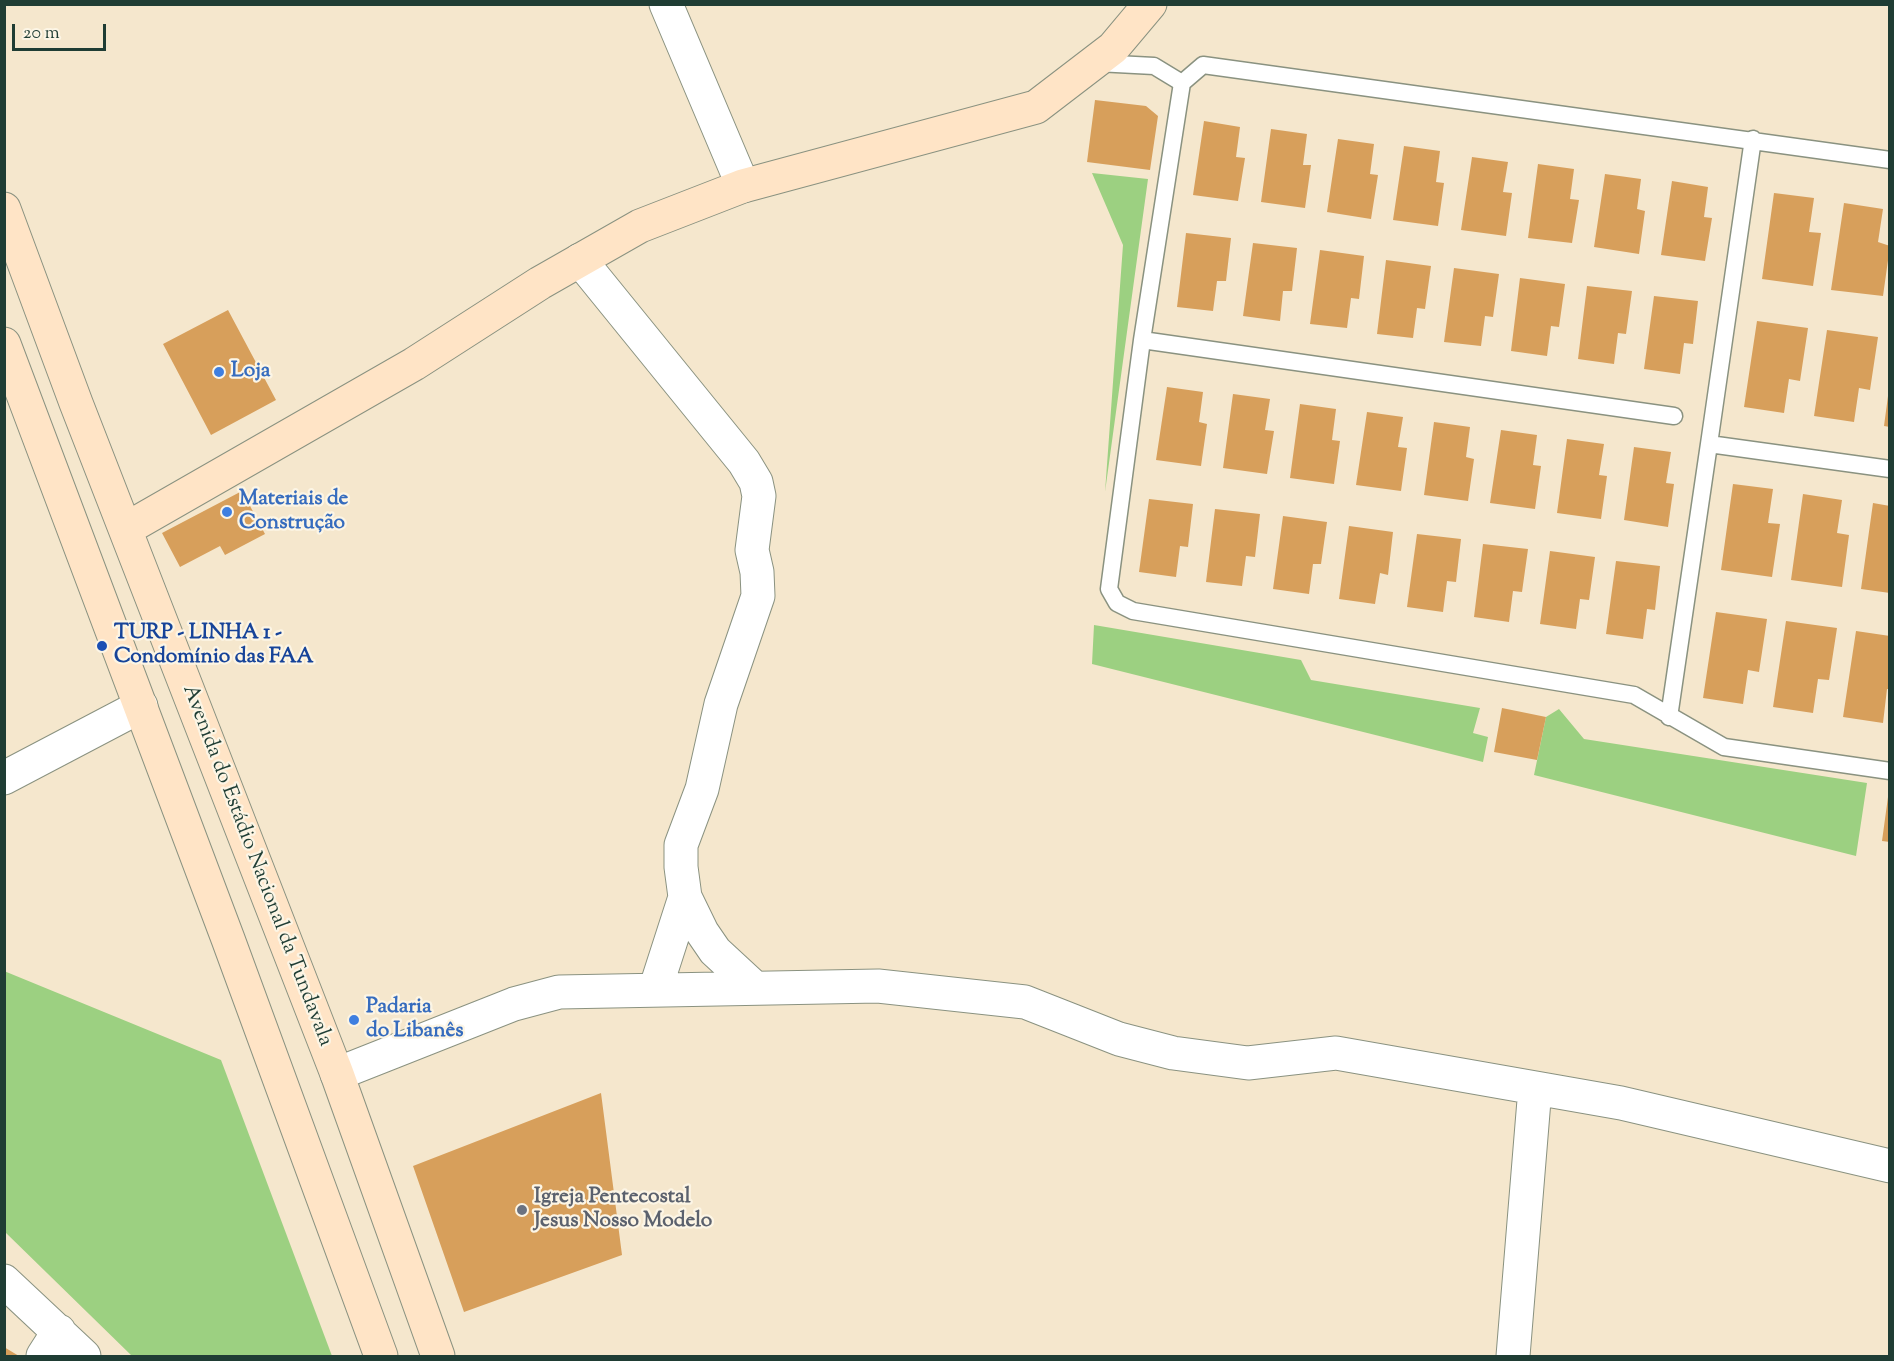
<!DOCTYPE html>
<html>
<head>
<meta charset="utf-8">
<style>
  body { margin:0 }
  #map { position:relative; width:1894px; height:1361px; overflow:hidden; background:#f5e7cd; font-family:"Sorts Mill Goudy",serif }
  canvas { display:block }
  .frame { position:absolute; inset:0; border:6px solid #1f3d34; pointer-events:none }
  .scale { position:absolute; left:12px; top:24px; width:94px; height:27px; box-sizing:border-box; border:3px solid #1f3d34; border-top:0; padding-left:8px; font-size:18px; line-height:21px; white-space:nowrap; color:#1f3d34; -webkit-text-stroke:4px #fcf5e5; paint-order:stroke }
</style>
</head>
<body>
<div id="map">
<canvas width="1894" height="1361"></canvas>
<div class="frame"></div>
<div class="scale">20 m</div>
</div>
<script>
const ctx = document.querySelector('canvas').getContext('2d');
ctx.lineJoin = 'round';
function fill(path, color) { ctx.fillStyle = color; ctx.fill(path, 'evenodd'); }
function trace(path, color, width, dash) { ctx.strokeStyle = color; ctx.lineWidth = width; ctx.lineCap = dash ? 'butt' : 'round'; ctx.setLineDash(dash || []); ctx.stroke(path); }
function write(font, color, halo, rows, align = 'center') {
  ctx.font = font + ' "Sorts Mill Goudy",serif'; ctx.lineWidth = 4.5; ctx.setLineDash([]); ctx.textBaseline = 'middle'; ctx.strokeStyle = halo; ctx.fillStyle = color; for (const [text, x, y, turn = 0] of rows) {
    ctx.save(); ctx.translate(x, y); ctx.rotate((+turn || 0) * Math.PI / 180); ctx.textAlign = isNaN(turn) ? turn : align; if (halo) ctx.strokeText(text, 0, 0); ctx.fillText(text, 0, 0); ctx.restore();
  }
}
fill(new Path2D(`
  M1092,173L1148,179L1105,492L1123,245Z
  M1094,625L1301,660L1311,680L1480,708L1473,733L1488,737L1483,762L1092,664Z
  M1559,709L1584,739L1867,783L1856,856L1534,775L1546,717Z
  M4,971L221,1060L332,1356H132L5,1232Z`), '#9cd081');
fill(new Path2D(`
  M1095,100L1146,106L1158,116L1150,170L1087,162Z
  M1204,121L1240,127L1236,157L1245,158L1238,201L1193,195Z
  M1271,129L1307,134L1303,165H1311L1305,208L1261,202Z
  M1338,139L1374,144L1370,174L1378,175L1371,219L1327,212Z
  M1404,146L1440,151L1436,182L1444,183L1438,226L1393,220Z
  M1472,157L1508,162L1503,192L1512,193L1506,236L1461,230Z
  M1538,164L1574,169L1570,199L1579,200L1572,243L1528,238Z
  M1605,174L1641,179L1637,209L1645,211L1639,254L1594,247Z
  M1672,181L1708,187L1704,217L1712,218L1705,261L1661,255Z
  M1774,193L1814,198L1809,232L1821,233L1813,286L1762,279Z
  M1844,203L1883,209L1878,242L1890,246L1883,296L1831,290Z
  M1186,233L1231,238L1226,281H1217L1213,311L1177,307Z
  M1253,243L1297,248L1292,291H1283L1280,321L1243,316Z
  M1320,250L1364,256L1359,299L1351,298L1347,328L1310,324Z
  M1386,260L1431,266L1425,309L1417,308L1413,338L1377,334Z
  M1454,268L1499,274L1493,317L1485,316L1481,346L1444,342Z
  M1520,278L1565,284L1559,327L1551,326L1547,356L1511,351Z
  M1587,286L1632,291L1626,334L1618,333L1614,364L1578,359Z
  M1654,296L1698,301L1693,344L1684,343L1680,374L1644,369Z
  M228,310L276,400L211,435L163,344Z
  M1757,321L1808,328L1800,381L1789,379L1784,413L1744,407Z
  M1827,330L1878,337L1870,390L1859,388L1854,422L1814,416Z
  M1167,387L1203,392L1199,422L1207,424L1201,466L1156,460Z
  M1233,394L1270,399L1265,430L1274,431L1267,474L1223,468Z
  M1888,396H1890V427L1884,426Z
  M1300,404L1336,409L1332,440L1340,441L1334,484L1290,478Z
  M1367,412L1403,417L1398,447L1407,448L1401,491L1356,485Z
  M1434,422L1470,427L1466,457L1474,459L1468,501L1424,495Z
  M1501,430L1537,435L1533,465L1541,466L1535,509L1490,503Z
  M1567,439L1604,444L1599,475L1607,476L1601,519L1557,513Z
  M1634,447L1671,452L1666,483L1674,484L1668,527L1624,520Z
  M1733,484L1773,489L1768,523L1780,524L1772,577L1721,570Z
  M242,491L265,534L225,555L220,546L180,567L162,533Z
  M1803,494L1842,500L1837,533L1849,535L1842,587L1791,580Z
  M1149,499L1193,504L1188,547L1180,546L1176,577L1139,572Z
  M1873,503L1890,506V593L1861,589Z
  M1215,509L1260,514L1255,557L1246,556L1242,586L1206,582Z
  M1283,516L1327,522L1321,564H1313L1309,594L1273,589Z
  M1349,526L1393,532L1388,575L1380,573L1375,604L1339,599Z
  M1417,534L1461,539L1456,582L1447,581L1443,612L1407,607Z
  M1483,544L1528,549L1522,592L1513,591L1509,622L1474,617Z
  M1550,551L1595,557L1589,600L1580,599L1576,629L1540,624Z
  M1616,561L1660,566L1655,610L1647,609L1643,639L1606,634Z
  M1716,612L1767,619L1759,672L1748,670L1743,704L1703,698Z
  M1786,621L1837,628L1829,680L1818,679L1813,713L1773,707Z
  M1856,631L1890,636V689H1887L1883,723L1843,717Z
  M1502,708L1546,717L1537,760L1494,752Z
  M1888,797H1890V842L1882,841Z
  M601,1093L622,1255L464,1312L413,1166Z
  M4,1347L19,1356H4Z`), '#d79f5b');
const lane = new Path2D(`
  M1097,63L1154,66L1182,83L1142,340L1109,589L1117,603L1133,611L1634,695L1724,747L1890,771
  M1182,83L1203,65L1890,160
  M1142,340L1674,416
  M1709,444L1753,139
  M1669,717L1709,444L1890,469`);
const street = new Path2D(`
  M666,4L743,186
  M580,260L744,462L756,482L759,496L752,550L757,572L758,596L721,704L702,789L681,845V867L685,897L702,932L715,951L755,988
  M4,778L141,706
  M655,990L685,897
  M337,1074L514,1004L559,992L878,986L1025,1002L1119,1039L1173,1053L1248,1063L1336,1053L1621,1103L1890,1166
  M4,1281L84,1356
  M43,1356L59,1331
  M1513,1356L1535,1088`);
const secondary = new Path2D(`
  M4,209L76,403L337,1074L438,1356
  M4,344L228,939L381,1356
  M126,529L414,364L540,283L640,226L743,186L1036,107L1113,48L1150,4`);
trace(lane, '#8a9280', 19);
trace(street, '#8a9280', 35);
trace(secondary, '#8a9280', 35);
trace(lane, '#fff', 16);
trace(street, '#fff', 33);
trace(secondary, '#ffe4c6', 33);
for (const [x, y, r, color] of [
  [219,372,6,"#3f7fe0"],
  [227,512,6,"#3f7fe0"],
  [102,646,6,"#1a4fb4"],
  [354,1020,6,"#3f7fe0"],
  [522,1210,6,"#6b7280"]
]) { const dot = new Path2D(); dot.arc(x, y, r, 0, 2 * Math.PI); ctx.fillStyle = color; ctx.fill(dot); trace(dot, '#fcf5e5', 2); }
write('bold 21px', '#366cbe', '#fcf5e5', [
  ["Loja",231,372],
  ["Materiais de",239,500],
  ["Construção",239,524],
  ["Padaria",366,1008],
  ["do Libanês",366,1032]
], 'left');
write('bold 21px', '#164399', '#fcf5e5', [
  ["TURP - LINHA 1 -",114,634],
  ["Condomínio das FAA",114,658]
], 'left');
write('21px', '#1f3d34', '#fcf5e5', [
  ["Avenida do Estádio Nacional da Tundavala",256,866,69]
]);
write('bold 21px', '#5b616d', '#fcf5e5', [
  ["Igreja Pentecostal",534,1198],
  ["Jesus Nosso Modelo",534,1222]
], 'left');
</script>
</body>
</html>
